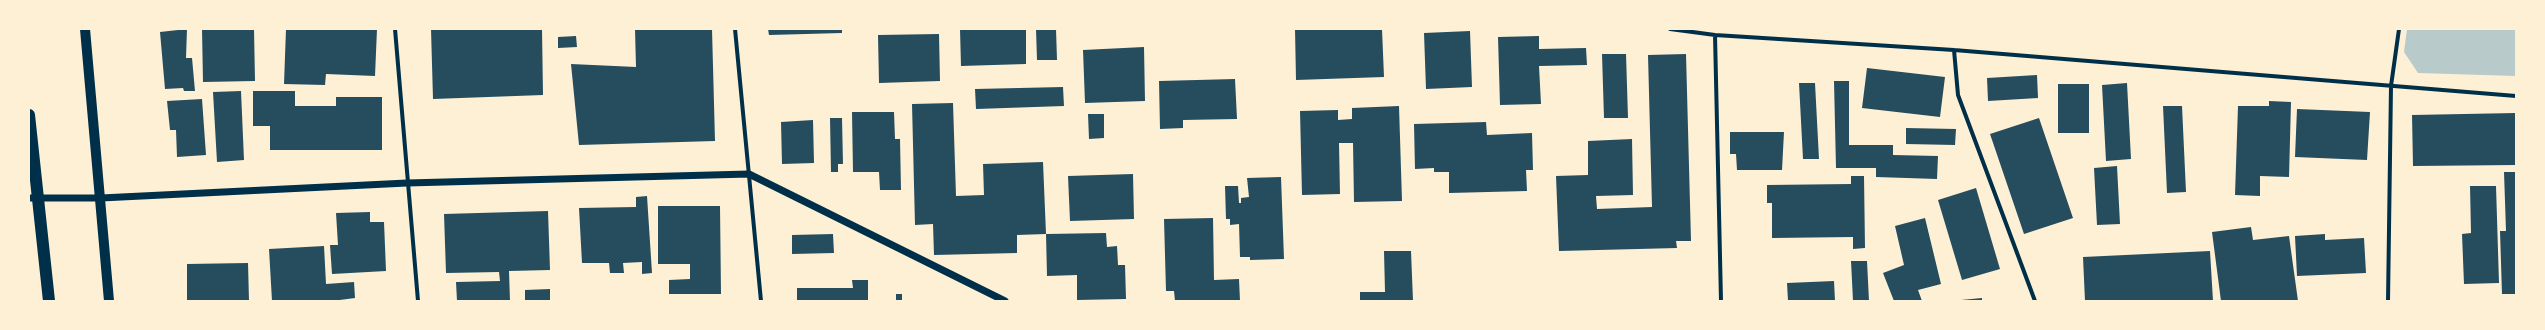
<!DOCTYPE html>
<html>
<head>
<meta charset="utf-8">
<style>
  body { margin:0 }
  #map { position:relative; width:2545px; height:330px; overflow:hidden; background:#fdf0d5; font-family:"DM Sans",sans-serif }
  canvas { display:block }
  .frame { position:absolute; inset:0; border:30px solid #fdf0d5; pointer-events:none }
</style>
</head>
<body>
<div id="map">
<canvas width="2545" height="330"></canvas>
<div class="frame"></div>
</div>
<script>
const ctx = document.querySelector('canvas').getContext('2d');
ctx.lineJoin = 'round';
function fill(path, color) { ctx.fillStyle = color; ctx.fill(path, 'evenodd'); }
function trace(path, color, width, dash) { ctx.strokeStyle = color; ctx.lineWidth = width; ctx.lineCap = dash ? 'butt' : 'round'; ctx.setLineDash(dash || []); ctx.stroke(path); }
fill(new Path2D(`
  M2407,29H2516V76L2418,73L2404,52Z`), '#b9caca');
fill(new Path2D(`
  M187,29L186,58H192L195,91H184L183,88L165,89L160,32Z
  M202,29H254L255,81L203,82Z
  M286,29H377L375,76L326,74L325,85L284,84Z
  M431,29H542L543,95L433,99Z
  M635,29H712L715,141L579,145L571,64L636,67Z
  M768,29H842V33L769,35Z
  M960,29H1026V64L961,66Z
  M1036,29H1056L1057,60H1037Z
  M1295,29H1382L1384,77L1296,80Z
  M1470,31L1472,87L1426,89L1424,33Z
  M939,34L940,81L879,83L878,35Z
  M576,36L577,47L558,48V37Z
  M1539,36V49L1586,48L1587,65L1539,66L1541,104L1500,105L1498,37Z
  M1144,47L1145,101L1085,103L1083,50Z
  M1602,54H1626L1628,118H1604Z
  M1686,54L1691,241H1676L1677,248L1559,251L1556,176L1588,175V141L1632,139L1633,195L1596,196L1597,209L1652,207L1648,55Z
  M1867,68L1945,77L1940,117L1862,108Z
  M2037,75L2038,98L1988,101L1987,78Z
  M1235,79L1237,119L1183,120V128L1160,129L1159,81Z
  M1834,81H1849V145H1893V155L1938,156L1937,179L1876,177V168H1836Z
  M1799,83H1815L1819,159H1803Z
  M2127,83L2131,159L2106,161L2102,85Z
  M2058,84H2089V133H2058Z
  M1063,87L1064,106L976,109L975,89Z
  M241,91L244,160L217,162L213,92Z
  M253,91H295V106H336V97H382V150H270V126H253Z
  M202,99L206,155L177,157L176,130H170L167,101Z
  M2269,101L2291,102L2289,177L2260,176V196L2235,195L2238,106H2269Z
  M953,103L956,196L984,195L983,164L1043,162L1046,234L1106,233L1107,247L1117,246L1118,265H1125L1126,299L1077,300V275L1047,276L1046,234L1017,235V253L934,255L933,224L915,225L912,104Z
  M1399,106L1402,201L1354,202L1353,143H1339L1340,194L1302,195L1300,111L1338,110V120L1352,119V108Z
  M2163,106H2182L2186,192L2167,193Z
  M2297,109L2370,112L2367,160L2295,157Z
  M852,112H894L895,139H900L901,190H880L879,172H853Z
  M2516,113V165L2413,166L2412,115Z
  M1088,114H1104V138L1089,139Z
  M830,118H842L843,164H838V172H831Z
  M2039,118L2073,218L2024,234L1990,134Z
  M813,120L814,163L782,164L781,122Z
  M1486,122L1487,135L1532,133L1533,170H1526L1527,191L1449,193V172H1434V168L1415,169L1414,124Z
  M1906,128L1956,129L1955,145L1906,144Z
  M1730,132H1784L1782,170H1737L1736,154H1730Z
  M2117,166L2120,224L2097,225L2094,168Z
  M2504,172H2516V294H2502L2500,231H2506Z
  M1133,174L1134,219L1070,221L1068,176Z
  M1851,176H1864L1865,248L1853,249V237L1772,238V203H1767V185L1851,184Z
  M1281,177L1284,259L1250,260V257H1240L1239,224L1230,225V219H1226L1225,186H1238L1239,203H1241V198L1249,197L1247,178Z
  M2470,186H2496L2499,283L2464,284L2462,234L2471,233Z
  M1976,188L2000,269L1962,280L1938,200Z
  M647,196L652,273L642,274V262L623,263L624,273H610L609,263H582L579,208L636,207V197Z
  M658,206H720L721,294H669V280L690,279V264H658Z
  M548,211L550,270L509,271L510,301H457L456,282L500,281L499,272L446,273L444,214Z
  M370,212V222H384L386,271L332,274L330,245H338L336,213Z
  M1213,218L1214,280L1239,279L1240,301H1175L1174,291H1166L1164,219Z
  M1925,218L1941,284L1918,290L1922,301H1894L1883,273L1904,265L1895,226Z
  M2251,227L2253,240L2289,236L2298,301H2221L2212,232Z
  M833,234L834,253L792,254V235Z
  M2325,234V240L2364,238L2366,273L2297,276L2295,236Z
  M324,246L326,284L354,282L355,298L332,301H272L269,249Z
  M1384,251H1411L1413,301H1360V292H1385Z
  M2210,251L2213,301H2085L2083,257Z
  M1851,261H1867L1869,301H1853Z
  M248,263L249,301H187V264Z
  M852,280H868V301H797V288H853Z
  M1834,281L1835,301H1788L1787,283Z
  M550,289V301H525V290Z
  M896,294H902V301H896Z
  M1982,298V301H1961V300Z`), '#264d5e');
trace(new Path2D(`
  M395,29L418,301
  M735,29L761,301
  M1670,29L1715,35L1954,50L2516,96
  M1715,35L1721,301
  M1954,50L1958,95L2035,301
  M2388,301L2391,86L2399,29`), '#003049', 4);
trace(new Path2D(`
  M29,198H101L407,183L749,174L1005,301`), '#003049', 7);
trace(new Path2D(`
  M85,29L109,301`), '#003049', 10);
trace(new Path2D(`
  M29,115L49,301`), '#003049', 12);
</script>
</body>
</html>
